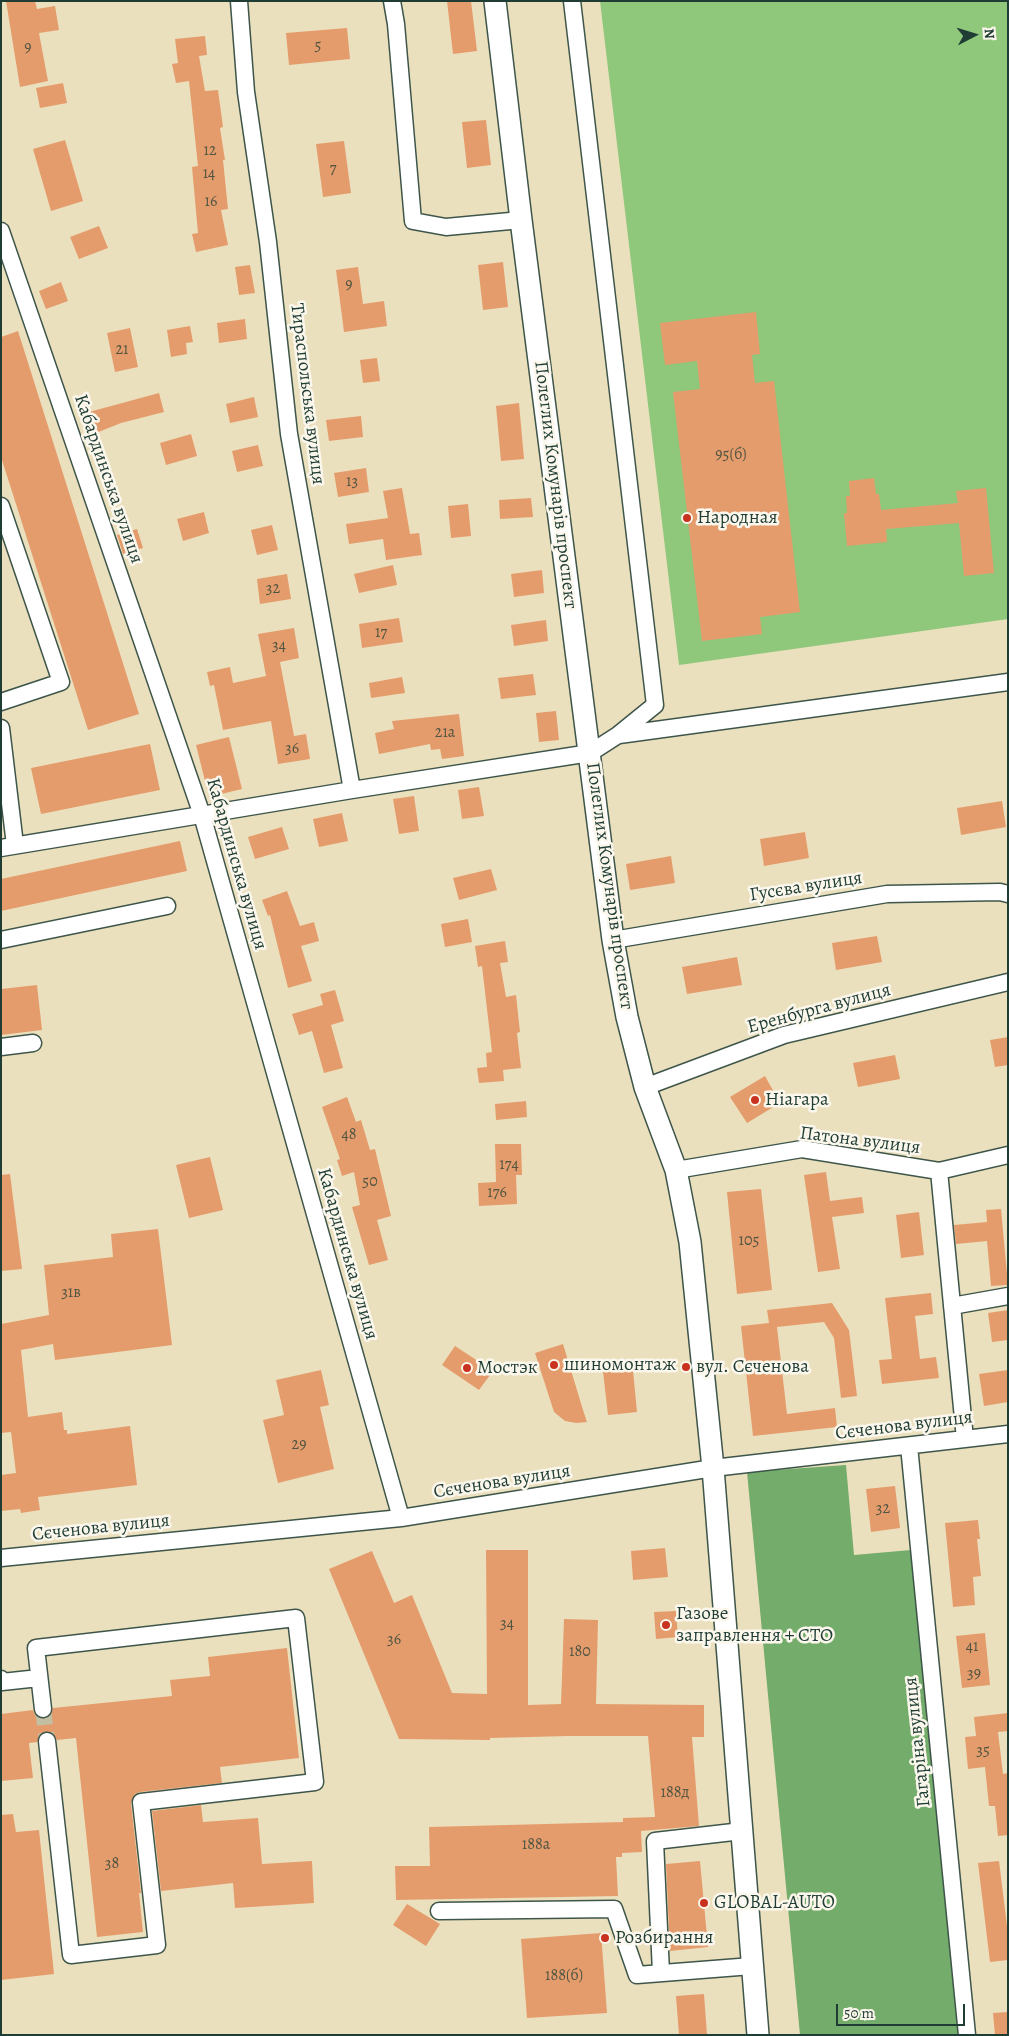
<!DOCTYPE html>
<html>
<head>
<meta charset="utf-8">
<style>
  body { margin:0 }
  #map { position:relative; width:1009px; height:2036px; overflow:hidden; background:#ebe0be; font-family:Alegreya,serif }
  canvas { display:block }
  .frame { position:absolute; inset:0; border:2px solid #1f3d34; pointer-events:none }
  .north { position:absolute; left:949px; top:10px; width:50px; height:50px; -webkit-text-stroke:4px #fbf7ec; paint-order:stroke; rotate:85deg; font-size:14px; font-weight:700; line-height:20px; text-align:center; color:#1f3d34 }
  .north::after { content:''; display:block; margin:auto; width:18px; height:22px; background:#1f3d34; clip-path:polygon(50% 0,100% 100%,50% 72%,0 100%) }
  .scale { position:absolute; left:836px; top:2004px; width:129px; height:22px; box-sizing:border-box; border:2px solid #1f3d34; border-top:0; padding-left:6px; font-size:15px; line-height:18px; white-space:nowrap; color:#1f3d34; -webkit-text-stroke:4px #fbf7ec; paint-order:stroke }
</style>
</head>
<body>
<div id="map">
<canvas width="1009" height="2036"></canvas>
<div class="frame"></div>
<div class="north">N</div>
<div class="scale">50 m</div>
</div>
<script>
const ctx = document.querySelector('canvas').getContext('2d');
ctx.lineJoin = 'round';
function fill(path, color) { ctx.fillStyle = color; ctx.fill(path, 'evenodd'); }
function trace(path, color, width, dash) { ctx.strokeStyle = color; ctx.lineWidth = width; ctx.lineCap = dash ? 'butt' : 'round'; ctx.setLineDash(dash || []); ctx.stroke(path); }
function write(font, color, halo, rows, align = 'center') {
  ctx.font = font + ' Alegreya,serif'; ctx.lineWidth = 5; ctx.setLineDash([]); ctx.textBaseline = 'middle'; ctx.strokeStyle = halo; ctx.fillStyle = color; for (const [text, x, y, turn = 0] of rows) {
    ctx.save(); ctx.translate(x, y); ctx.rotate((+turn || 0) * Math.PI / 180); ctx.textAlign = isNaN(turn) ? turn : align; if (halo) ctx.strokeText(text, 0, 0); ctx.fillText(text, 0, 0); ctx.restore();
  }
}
fill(new Path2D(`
  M600,1H1008V619L679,665Z`), '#8fc77b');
fill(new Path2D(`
  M846,1465L854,1555L911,1550L961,2035H800L747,1472Z`), '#73ac6b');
fill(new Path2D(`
  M6,1H35L37,9L55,6L59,30L39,33L48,81L20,87Z
  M447,1H471L477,51L453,54Z
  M347,28L350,59L289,65L286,33Z
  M205,36L207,55L199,56L205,91L218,90L223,127L220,128L225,160H223L228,209L221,210L228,245L196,252L192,234L198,233L192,167L198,166L189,81L176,83L172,64L178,63L175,39Z
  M63,83L67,103L40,108L36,88Z
  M486,120L491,165L467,168L462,122Z
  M65,140L83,201L51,211L33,149Z
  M344,141L351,193L323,197L316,144Z
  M99,226L108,248L79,259L70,237Z
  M503,262L508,307L483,310L478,265Z
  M250,265L255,293L239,295L235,267Z
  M358,267L363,304L384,301L387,326L344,332L336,270Z
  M61,282L68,301L46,309L39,291Z
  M756,312L760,354L752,355L755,383L774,381L800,612L760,617L762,634L702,641L673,392L700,389L697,361L665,365L660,323Z
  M245,319L247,339L219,343L217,323Z
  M190,326L193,342L186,343L187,354L171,357L167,330Z
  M130,328L138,367L115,372L107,333Z
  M18,331L139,714L88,730L1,457V337Z
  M377,358L380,381L363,383L360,360Z
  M159,393L164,412L121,423L96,433L89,412Z
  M254,397L258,417L230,423L226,404Z
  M519,403L524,459L501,461L496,406Z
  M361,416L363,437L329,441L326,420Z
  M191,434L197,456L166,465L160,443Z
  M258,445L263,466L237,472L232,451Z
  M366,468L369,492L338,497L334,473Z
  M874,478L876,494H879L881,510L958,503L956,491L986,488L994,573L964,576L959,523L886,529L887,542L847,546L844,513H847L846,496H850L849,481Z
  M402,488L410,534L419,533L422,555L386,560L383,539L349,544L346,524L388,518L383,491Z
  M531,498L533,517L500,519L499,500Z
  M468,504L471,536L451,538L448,506Z
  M204,512L209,533L183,541L177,519Z
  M272,525L278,550L257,555L251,530Z
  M137,529L143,548L123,554L117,535Z
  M393,565L397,585L359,593L354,574Z
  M542,570L544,593L514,597L511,574Z
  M287,574L291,599L260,604L257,579Z
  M399,618L403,642L362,648L359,624Z
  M546,620L548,641L514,646L511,625Z
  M294,628L299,658L280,662L294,736L306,734L310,759L278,764L271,721L223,730L214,685L210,686L207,672L230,667L233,683L266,676L258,634Z
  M533,674L536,695L501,699L498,678Z
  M402,677L405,693L371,698L369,683Z
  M556,711L559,740L539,742L536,713Z
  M459,714L464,756L442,759L440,749L431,750L430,744L379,754L375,733L394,729L392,721Z
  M229,737L242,789L209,797L196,745Z
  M150,744L160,790L41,814L31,768Z
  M479,787L484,816L462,819L458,790Z
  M414,796L419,831L399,834L393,799Z
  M1002,801L1006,827L961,835L957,808Z
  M342,813L348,841L319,847L313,819Z
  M282,827L289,849L255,859L248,837Z
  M805,832L809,858L764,866L760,839Z
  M180,841L187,871L1,911V879Z
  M671,856L675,883L630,890L626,864Z
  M491,869L497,890L459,900L453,878Z
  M287,891L300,926L314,922L319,941L301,946L312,981L288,988L270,915L268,916L262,900Z
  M468,919L472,942L445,947L441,924Z
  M877,936L882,962L836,970L832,943Z
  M505,941L508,962L500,963L506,997L516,995L520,1032L517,1033L521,1068L503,1070L504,1081L479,1083L477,1068L487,1067L486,1053L492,1052L482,966L478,967L475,946Z
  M737,957L742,985L687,994L682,967Z
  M37,985L42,1030L1,1035V989Z
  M335,990L344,1021L331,1025L343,1068L324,1073L312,1031L299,1035L292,1014L323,1005L320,994Z
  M1008,1037V1065L995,1067L990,1040Z
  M895,1055L900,1079L858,1087L853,1063Z
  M765,1076L780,1103L747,1123L730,1097Z
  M347,1097L356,1122L361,1120L370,1150L375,1149L391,1216L377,1220L388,1260L369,1265L352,1207L360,1205L354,1172L342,1176L337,1160L340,1159L322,1107Z
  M526,1101L527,1117L496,1120L495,1104Z
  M495,1144H521L522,1175H516L517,1204L479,1206L478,1183L496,1182Z
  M210,1157L223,1210L189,1218L176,1165Z
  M826,1172L830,1201L862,1197L864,1213L832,1217L840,1269L818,1272L804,1175Z
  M10,1174L22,1269L1,1271V1175Z
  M761,1189L772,1290L737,1294L727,1192Z
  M1001,1209L1008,1285L991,1286L987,1241L956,1244L954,1225L987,1222L986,1210Z
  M919,1212L924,1255L901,1258L896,1215Z
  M158,1229L172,1345L55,1360L53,1344L21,1350L28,1417L62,1412L64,1430H67V1434L130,1426L137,1485L38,1497L40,1510L21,1513L20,1509L1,1511V1475L16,1473L11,1432L1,1433V1324L49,1315L44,1265L113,1257L111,1234Z
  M931,1293L933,1314L915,1316L920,1359L936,1357L939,1378L882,1384L879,1360L892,1359L885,1298Z
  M832,1303L849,1330L857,1396L841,1398L834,1338L824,1322L777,1327L787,1414L835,1408L837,1427L753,1436L741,1326L769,1323L767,1310Z
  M1008,1310V1340L992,1342L988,1313Z
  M563,1344L583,1410L587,1422L576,1423L565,1421L554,1412L535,1353Z
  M455,1346L493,1371L479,1390L442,1365Z
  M632,1360L637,1412L608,1415L602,1363Z
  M321,1370L329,1405L320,1407L334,1469L278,1483L263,1420L284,1415L276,1380Z
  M1008,1370V1402L984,1406L979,1374Z
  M895,1486L900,1528L871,1532L866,1489Z
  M978,1520L980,1539H977L981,1576L973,1577L975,1605L953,1607L945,1523Z
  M665,1548L668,1577L633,1580L631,1551Z
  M486,1550H528V1705L561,1704L564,1619L598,1620L596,1704L704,1705V1737H692L699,1826L641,1831L642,1852L622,1853V1857H616L618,1896L396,1900L395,1866H430L429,1827L623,1822V1818L655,1817L648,1736H569L490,1738V1740L399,1739L329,1569L372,1551L394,1603L412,1595L452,1693L487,1694Z
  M676,1611L678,1637L656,1639L654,1612Z
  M985,1633L990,1685L962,1688L956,1636Z
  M287,1648L299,1758L220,1767L222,1783L140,1792L135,1794L131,1803L141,1893H139L143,1932L97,1937L76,1738L57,1740L51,1732L42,1733L37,1742L29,1743L33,1778L1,1781V1714L33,1710L35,1715L44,1719L49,1717L53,1708L172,1696L170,1680L210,1676L208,1657Z
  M1008,1713V1731L998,1732L1003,1774L1008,1773V1835L998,1836L995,1806H989L985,1767L968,1769L965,1737L976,1736L974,1717Z
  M201,1805L203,1822L258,1818L262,1864L312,1861L314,1903L235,1908L233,1883L161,1891L152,1811Z
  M13,1814L16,1832L39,1830L54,1974L1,1980V1815Z
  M700,1861L708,1947L670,1951L666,1864Z
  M999,1861L1008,1934V1960L990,1962L978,1863Z
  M407,1904L440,1924L426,1946L393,1925Z
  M601,1933L607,2013L527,2018L521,1939Z
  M704,1994L707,2035H679L676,1996Z
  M1008,2012V2035H995L993,2013Z`), '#e59c6c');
trace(new Path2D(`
  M43,1709L47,1741`), '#c2bfa2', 16, [16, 8]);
const minor = new Path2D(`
  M239,1L246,92L268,242L289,434L352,790
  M392,1L396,24L413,221L446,227L521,220
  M1,231L202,815L401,1518
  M1,506L61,682L1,702
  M1,728L15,845
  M619,735L1008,682
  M1,848L352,790L590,753L618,735L655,705L572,1
  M1,940L167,906
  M613,940L887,894L1000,892L1008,894
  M1,1047L33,1043
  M645,1087L784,1035L1008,982
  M676,1170L802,1149L939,1171L1008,1155
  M939,1171L965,1439
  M952,1306L1008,1296
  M909,1446L967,2035
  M1,1558L401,1518L713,1468L1008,1434
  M1,1679L2,1682L39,1678
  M43,1709L36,1648L296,1618L315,1782L141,1802L157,1945L71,1955L47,1741
  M439,1911L614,1909L637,1975L752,1966
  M661,1973L655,1841L742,1831`);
const major = new Path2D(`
  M495,1L521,220L613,940L627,1017L645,1087L676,1170L690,1242L713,1468L758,2035`);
trace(minor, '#3e5549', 19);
trace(major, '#3e5549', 24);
trace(minor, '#fff', 16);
trace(major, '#fff', 21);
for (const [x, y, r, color] of [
  [687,518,5,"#c8321e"],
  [755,1100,5,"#c8321e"],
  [554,1365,5,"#c8321e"],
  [686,1367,5,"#c8321e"],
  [467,1368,5,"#c8321e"],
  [666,1625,5,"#c8321e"],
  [704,1903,5,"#c8321e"],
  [605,1938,5,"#c8321e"]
]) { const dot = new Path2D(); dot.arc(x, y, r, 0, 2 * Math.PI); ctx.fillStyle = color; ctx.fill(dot); trace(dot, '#fbf7ec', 2); }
write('16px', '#505542', null, [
  ["5",318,46],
  ["9",28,48],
  ["12",210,151],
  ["7",333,169],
  ["14",209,174],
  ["16",211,202],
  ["9",349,285],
  ["21",122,350],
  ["95(б)",731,455],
  ["13",352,482],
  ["32",273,589],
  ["17",381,633],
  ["34",279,646],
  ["21а",445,733],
  ["36",292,749],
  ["48",349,1135],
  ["174",509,1165],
  ["50",370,1182],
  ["176",497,1193],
  ["105",749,1241],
  ["31в",71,1293],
  ["29",299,1445],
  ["32",883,1509],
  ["34",507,1624],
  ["36",394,1640],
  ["41",972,1647],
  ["180",580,1652],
  ["39",974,1674],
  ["35",983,1751],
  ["188д",675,1793],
  ["188а",536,1845],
  ["38",112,1864],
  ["188(б)",564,1976]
]);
write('19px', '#1f3d34', '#fbf7ec', [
  ["Тираспольська вулиця",307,394,83],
  ["Кабардинська вулиця",108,479,71],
  ["Полеглих Комунарів проспект",555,485,83],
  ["Кабардинська вулиця",236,864,74],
  ["Полеглих Комунарів проспект",609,886,82],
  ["Гусєва вулиця",806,887,-9],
  ["Еренбурга вулиця",819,1009,-15],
  ["Патона вулиця",860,1141,7],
  ["Кабардинська вулиця",347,1254,74],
  ["Сєченова вулиця",904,1426,-7],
  ["Сєченова вулиця",502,1482,-9],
  ["Сєченова вулиця",101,1528,-6],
  ["Гагаріна вулиця",918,1742,-96]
]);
write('19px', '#1f3d34', '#fbf7ec', [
  ["Народная",697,518],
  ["Ніагара",765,1100],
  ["шиномонтаж",564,1365],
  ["вул. Сєченова",696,1367],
  ["Мостэк",477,1368],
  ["Газове",676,1614],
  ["заправлення + СТО",676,1636],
  ["GLOBAL-AUTO",714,1903],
  ["Розбирання",615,1938]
], 'left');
</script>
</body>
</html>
